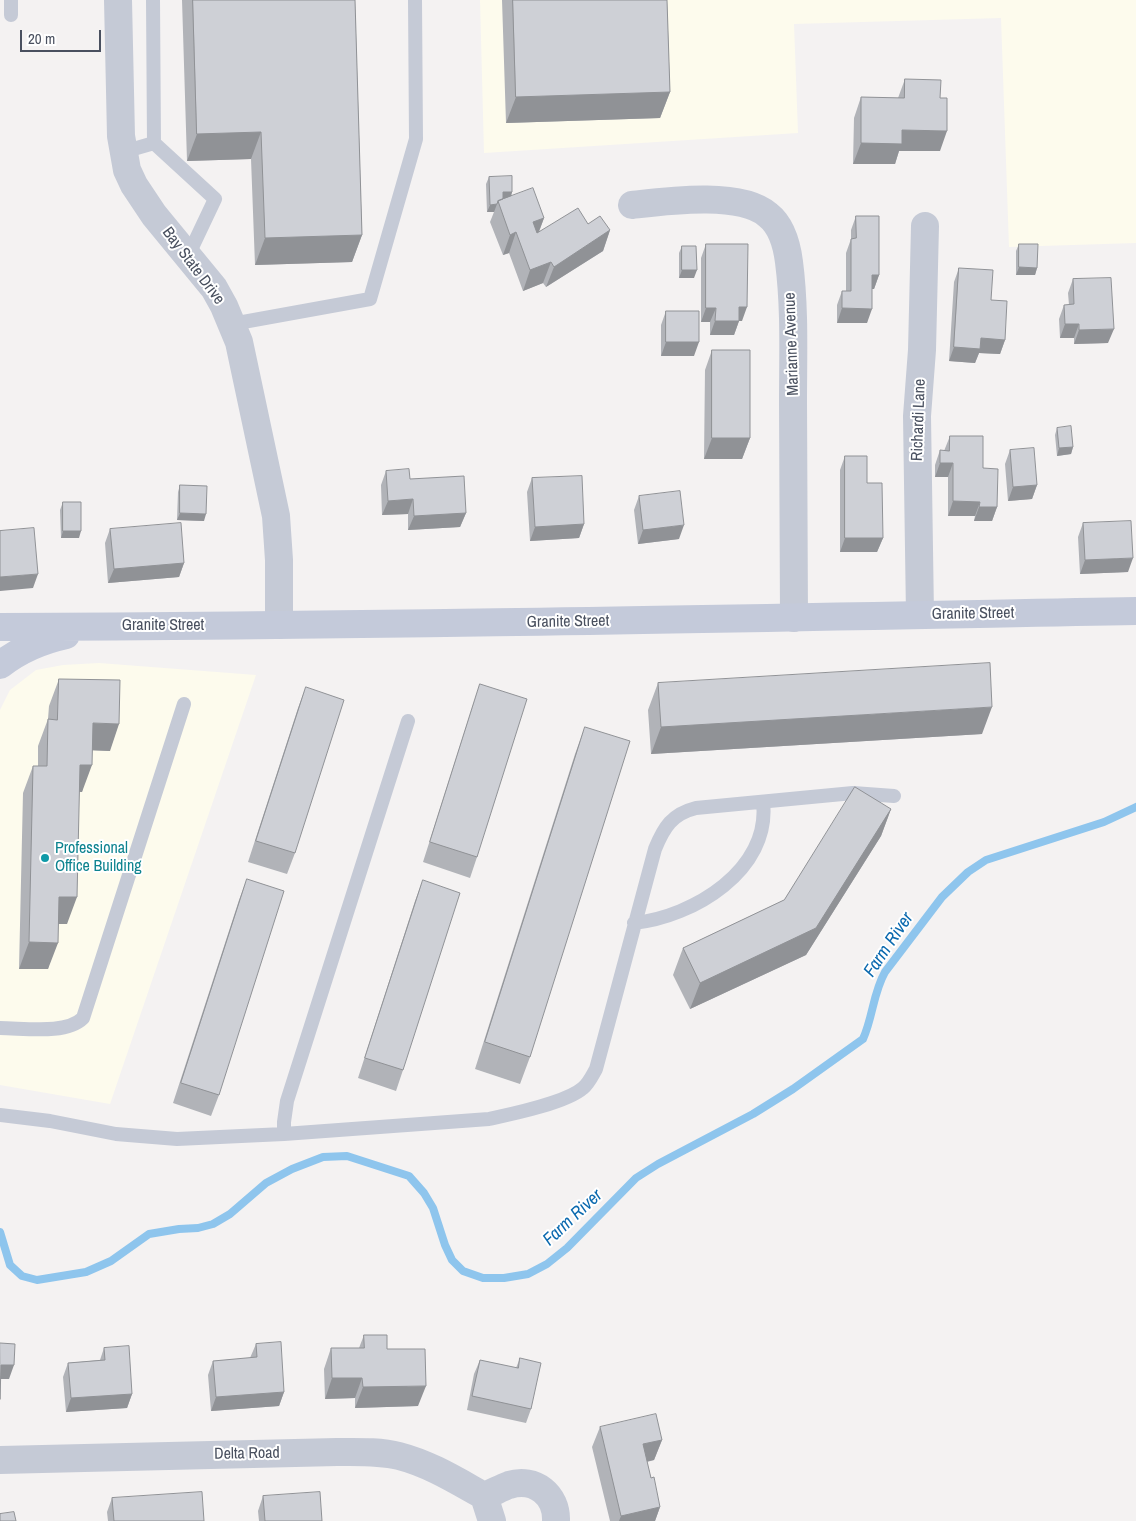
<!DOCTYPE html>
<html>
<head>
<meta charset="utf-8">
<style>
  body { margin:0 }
  #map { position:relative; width:1136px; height:1521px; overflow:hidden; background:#f4f2f2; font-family:"Archivo Narrow",sans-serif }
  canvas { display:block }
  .scale { position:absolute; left:20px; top:30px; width:81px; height:22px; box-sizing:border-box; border:2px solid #49505f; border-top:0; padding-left:6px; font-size:15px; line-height:18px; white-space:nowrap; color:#49505f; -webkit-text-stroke:4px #fff; paint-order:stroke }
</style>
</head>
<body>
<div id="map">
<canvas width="1136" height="1521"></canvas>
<div class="scale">20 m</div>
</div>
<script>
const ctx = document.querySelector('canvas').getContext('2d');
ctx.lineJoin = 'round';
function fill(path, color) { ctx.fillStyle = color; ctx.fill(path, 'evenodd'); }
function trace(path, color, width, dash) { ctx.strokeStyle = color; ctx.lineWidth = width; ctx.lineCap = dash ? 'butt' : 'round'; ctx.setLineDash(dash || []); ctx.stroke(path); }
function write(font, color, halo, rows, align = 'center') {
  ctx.font = font + ' "Archivo Narrow",sans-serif'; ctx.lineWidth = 4; ctx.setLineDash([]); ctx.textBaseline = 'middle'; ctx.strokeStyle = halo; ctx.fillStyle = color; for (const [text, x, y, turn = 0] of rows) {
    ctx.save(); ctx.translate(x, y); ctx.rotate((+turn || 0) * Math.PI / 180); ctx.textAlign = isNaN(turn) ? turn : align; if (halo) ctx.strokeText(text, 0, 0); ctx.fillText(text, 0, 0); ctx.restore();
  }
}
fill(new Path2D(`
  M480,0H1136V243L1009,247L1001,18L794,24L798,133L484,153Z
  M99,663L256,675L110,1104L0,1085V710L10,690L36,670L63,665Z`), '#fdfbed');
trace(new Path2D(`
  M0,1232L10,1265L22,1276L37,1280L86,1272L111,1261L149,1234L179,1229L198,1228L213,1224L230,1214L266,1183L292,1169L323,1157L347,1156L409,1176L424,1193L433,1208L445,1245L452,1260L463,1271L483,1278H504L528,1274L547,1264L567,1248L636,1178L658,1164L753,1114L793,1089L863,1039C873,1017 873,993 885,972L942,897L968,872L986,860L1104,822L1136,807`), '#8ec5ed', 8);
trace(new Path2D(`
  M11,0V15
  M153,0L154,143L215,199L188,256
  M123,152L154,143
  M232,324L370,299L416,139L415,0
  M634,923C693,917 771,870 763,802
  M0,1028C24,1028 66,1035 83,1018L184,704
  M0,1115L50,1121L116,1134L177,1139L284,1134L489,1119C512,1114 566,1103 583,1088C589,1083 592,1076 596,1069L655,849C664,827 672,814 696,808L853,793L894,796
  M284,1134V1122L287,1101L408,721`), '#c5cad6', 14);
trace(new Path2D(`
  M118,0L121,136L127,170L134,185L154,215L214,288L224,306L239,342L276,516L279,560V625
  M632,205C667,201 741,191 768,215C782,226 787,246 789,262C795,308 793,356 793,402C794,474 794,546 794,618
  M920,615L917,416L922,350L925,226
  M0,1460L337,1452C357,1452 379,1451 399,1456C430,1464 457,1481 484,1496
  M484,1496C492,1493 501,1488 509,1485C535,1477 557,1495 556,1521
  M484,1496L492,1521`), '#c5cad6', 28);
trace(new Path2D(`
  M0,627C379,626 757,618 1136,611
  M0,665C19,650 43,640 66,635`), '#c4cada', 28);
fill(new Path2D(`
  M182,0H355L362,235L352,262L255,265L251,159L187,161Z
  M502,0H667L670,92L660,118L506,123Z
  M905,79L940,151H899L895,164H853L854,118L861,97L898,98Z
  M489,177L512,192L511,197L544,218L539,232L588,224L610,230L603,251L546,287L543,283L523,291L509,253L503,255L490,222L494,212H487L486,184Z
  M856,216L879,275L874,289H872L867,323H837V305L842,291H846V253L851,239V230Z
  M706,244L742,321H739L734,335H710V322H701V258Z
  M1019,244L1037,268L1035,275H1016V251Z
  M682,246L694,278H679V253Z
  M959,268L1005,340L1000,354L979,353L975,363L949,361L954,282Z
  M1073,279L1108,343L1074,344V338H1060L1059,319L1064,305H1069L1068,293Z
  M666,311L694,356H661V325Z
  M712,350L750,438L742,459H704L705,370Z
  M1057,428L1073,447L1071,454L1057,456L1055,435Z
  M950,436L983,468L997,507L992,521H974L975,516H948V477H935V465L940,450L944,451Z
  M1010,450L1037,485L1032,499L1008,501L1005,464Z
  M845,456L867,483L883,538L877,552H840V470Z
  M386,471L410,479L466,513L460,527L408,530V514L382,515L381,485Z
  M532,478L584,524L579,538L530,541L527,492Z
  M180,485L204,521L177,520L178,492Z
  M639,496L679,539L638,544L634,510Z
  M63,502L79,538H61L60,510Z
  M1083,523L1128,572L1080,574L1078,537Z
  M110,529L184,563L179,577L108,583L105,543Z
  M59,679L110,751L92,750L82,792H79L67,924H58L48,969H19L23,793L33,766H38V746L48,719L49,706Z
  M658,683L982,734L651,754L648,710Z
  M480,684L477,857L470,878L423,862L473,705Z
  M306,687L295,853L287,874L248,862L298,708Z
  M585,727L530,1057L520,1084L475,1069L575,754Z
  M891,809L881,836L806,955L690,1009L673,975L683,948L784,900Z
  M247,879L219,1095L211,1116L173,1103L239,900Z
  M423,880L403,1070L396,1091L358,1078L415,901Z
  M364,1335L387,1349L418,1406L355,1408V1398L325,1399L324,1369L331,1348H359Z
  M256,1344L284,1392L279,1406L211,1411L208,1375L213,1361L250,1358Z
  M104,1348L132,1394L127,1408L66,1412L63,1377L68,1363L100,1360Z
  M520,1358L531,1409L526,1423L467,1410L474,1374L480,1360L516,1368Z
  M600,1427L662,1440L654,1460L647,1462L651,1478L660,1507L655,1521H610L592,1447Z
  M263,1496L322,1521H259L258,1511Z
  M112,1498L204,1521H108L107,1512Z`), '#b1b3b8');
fill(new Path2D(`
  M670,92L660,118L506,123L516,97Z
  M902,130L947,131L940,151H899L895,164H853L861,143Z
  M261,132L251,159L187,161L197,134Z
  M503,192H512L510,199H500Z
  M497,204L494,212H487L490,205Z
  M544,218L536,239L533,222Z
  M610,230L603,251L546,287L554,267Z
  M516,232L509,253L503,255L510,235Z
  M362,235L352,262L255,265L265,238Z
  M551,262L543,283L523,291L530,270Z
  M1019,267L1037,268L1035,275H1016Z
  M682,270H697L694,278H679Z
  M872,275H879L874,289H867Z
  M739,307H747L742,321H739L734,335H710L715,321Z
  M706,308H716L710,322H701Z
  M842,308L872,309L867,323H837Z
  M1065,324H1079L1074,338H1060Z
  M1114,329L1108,343L1074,344L1079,330Z
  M981,338L1005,340L1000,354L979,353L975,363L949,361L954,347Z
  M666,342H699L694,356H661Z
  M712,438H750L742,459H704Z
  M1073,447L1071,454L1057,456L1059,448Z
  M940,463H953L948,477H935Z
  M1037,485L1032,499L1008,501L1013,487Z
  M413,499L408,514L382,515L388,501Z
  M953,501L980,502L975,516H948Z
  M979,507H997L992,521H974Z
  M180,513L206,514L204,521L177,520Z
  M466,513L460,527L408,530L414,516Z
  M584,524L579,538L530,541L535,527Z
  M684,525L679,539L638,544L643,530Z
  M63,531H81L79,538H61Z
  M845,538H883L877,552H840Z
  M1133,558L1128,572L1080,574L1085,560Z
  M184,563L179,577L108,583L114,569Z
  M38,574L33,588L0,591V577Z
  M992,707L982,734L651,754L661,727Z
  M93,723L119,724L110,751L83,750Z
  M80,765H92L82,792L70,791Z
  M891,809L881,836L806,955L690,1009L700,983Z
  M59,897H77L67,924H49Z
  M29,942L58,943L48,969H19Z
  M1,1365H14L9,1379H0Z
  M332,1378H362L355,1398L325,1399Z
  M426,1386L418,1406L355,1408L363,1387Z
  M284,1392L279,1406L211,1411L216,1397Z
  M132,1394L127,1408L66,1412L71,1398Z
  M662,1440L654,1460L635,1464L643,1444Z
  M660,1507L655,1521H619L621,1516Z`), '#909296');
const building = new Path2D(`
  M193,0H355L362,235L265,238L261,132L197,134Z
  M513,0H667L670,92L516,97Z
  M905,79L941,80L940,98H947V131L902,130V144L861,143V97L904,98Z
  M512,176V192H503V199L498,201L497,204L490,205L489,177Z
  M533,188L544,218L533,222L537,233L578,208L588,224L600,216L610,230L554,267L551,262L530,270L516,232L510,235L498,201Z
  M856,216H879V275H872V309L842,308V291H851V239L856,238Z
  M706,244H748L747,307H739V321H715L716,308H706Z
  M1019,244H1038L1037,268L1019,267Z
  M682,246H696L697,270H682Z
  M959,268L993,270L991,300L1007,301L1005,340L981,338L980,349L954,347Z
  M1111,278L1114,329L1079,330V324H1065L1064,305L1074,304L1073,279Z
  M666,311H699V342H666Z
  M712,350H750V438H712Z
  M1071,426L1073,447L1059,448L1057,428Z
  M950,436H983V468L998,469L997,507H979L980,502L953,501V463H940V450L949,451Z
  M1034,448L1037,485L1013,487L1010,450Z
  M845,456H867V483H882L883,538H845Z
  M409,469L410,479L464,476L466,513L414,516L413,499L388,501L386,471Z
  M582,476L584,524L535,527L532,478Z
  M180,485L207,486L206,514L180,513Z
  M680,491L684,525L643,530L639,496Z
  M63,502H81V531H63Z
  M1131,521L1133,558L1085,560L1083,523Z
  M181,523L184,563L114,569L110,529Z
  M34,528L38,574L0,577V531Z
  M990,663L992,707L661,727L658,683Z
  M59,679L120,680L119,724L93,723L92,765H80L77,897H59L58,943L29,942L33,766H47L48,719L57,720Z
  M480,684L527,699L477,857L430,842Z
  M306,687L344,700L295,853L256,841Z
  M585,727L630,741L530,1057L485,1042Z
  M855,787L891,809L816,928L700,983L683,948L784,900Z
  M247,879L284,891L219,1095L181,1083Z
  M423,880L460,893L403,1070L365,1058Z
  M364,1335H387V1349H425L426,1386L363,1387L362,1378H332L331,1348H364Z
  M281,1342L284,1392L216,1397L213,1361L257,1357L256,1344Z
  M0,1343L15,1344L14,1365H1L0,1399Z
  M129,1346L132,1394L71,1398L68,1363L105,1360L104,1348Z
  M520,1358L541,1363L531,1409L472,1396L480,1360L518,1368Z
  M656,1414L662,1440L643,1444L651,1478L654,1477L660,1507L621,1516L600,1427Z
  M202,1492L204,1521H114L112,1498Z
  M320,1492L322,1521H265L263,1496Z
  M14,1512L16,1521H0V1514Z`);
fill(building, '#ced0d6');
trace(building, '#909296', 1);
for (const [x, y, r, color] of [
  [45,858,5,"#0f9aa8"]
]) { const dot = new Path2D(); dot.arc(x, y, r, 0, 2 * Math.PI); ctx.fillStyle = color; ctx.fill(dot); trace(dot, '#fff', 2); }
write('16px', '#49505f', '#fff', [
  ["Bay State Drive",193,266,53],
  ["Marianne Avenue",792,344,-92],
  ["Richardi Lane",919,420,-88],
  ["Granite Street",973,614,-1],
  ["Granite Street",568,622,-1],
  ["Granite Street",163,626],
  ["Delta Road",247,1454,-1]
]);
write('16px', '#0d838f', '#fff', [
  ["Professional",55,849],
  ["Office Building",55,867]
], 'left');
write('italic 18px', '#0c6aaf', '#fff', [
  ["Farm River",889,945,-56],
  ["Farm River",573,1218,-43]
]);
</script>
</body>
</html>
